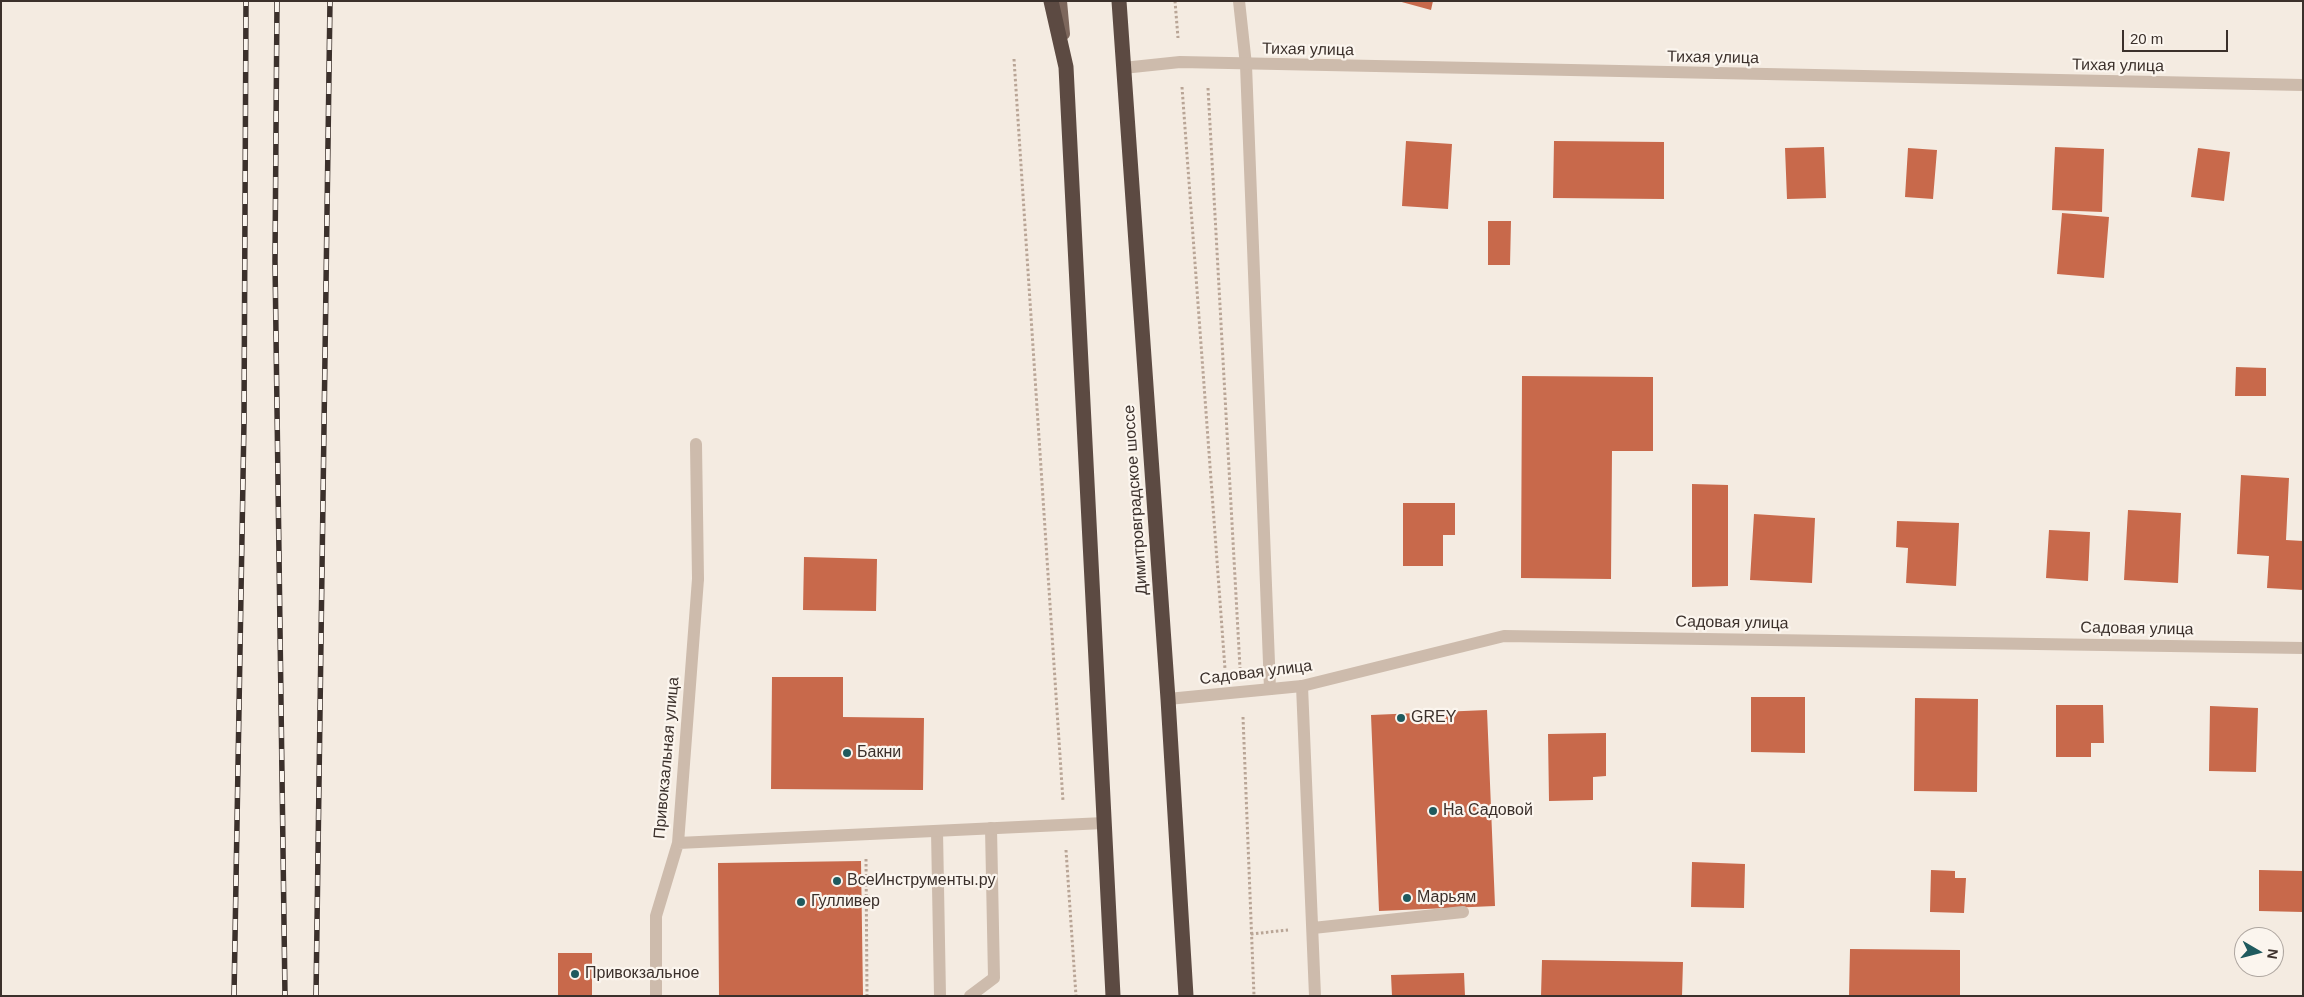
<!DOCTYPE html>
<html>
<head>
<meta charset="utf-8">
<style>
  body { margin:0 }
  #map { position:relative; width:2304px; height:997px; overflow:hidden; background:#f4ebe1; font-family:Helvetica,sans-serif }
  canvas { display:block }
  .frame { position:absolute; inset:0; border:2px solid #3b302b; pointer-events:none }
  .north { position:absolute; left:2234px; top:927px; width:50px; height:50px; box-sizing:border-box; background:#fbf5ee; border:1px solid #aea6a0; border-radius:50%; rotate:98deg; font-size:14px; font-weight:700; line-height:20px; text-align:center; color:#3b302b }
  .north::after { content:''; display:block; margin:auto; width:18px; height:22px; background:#1f5a5e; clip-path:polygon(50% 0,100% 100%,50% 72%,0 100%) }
  .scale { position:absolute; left:2122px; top:30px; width:106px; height:22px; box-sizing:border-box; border:2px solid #3b302b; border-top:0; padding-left:6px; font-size:15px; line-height:18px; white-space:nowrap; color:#3b302b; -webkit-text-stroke:4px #fbf5ee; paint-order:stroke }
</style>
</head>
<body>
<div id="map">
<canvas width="2304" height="997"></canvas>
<div class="frame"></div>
<div class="north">N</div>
<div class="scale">20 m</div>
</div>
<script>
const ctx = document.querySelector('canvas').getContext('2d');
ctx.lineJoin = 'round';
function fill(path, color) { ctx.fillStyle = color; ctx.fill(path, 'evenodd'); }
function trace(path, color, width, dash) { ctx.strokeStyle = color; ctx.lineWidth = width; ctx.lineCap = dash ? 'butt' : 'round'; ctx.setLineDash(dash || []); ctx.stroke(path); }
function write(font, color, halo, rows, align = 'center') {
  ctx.font = font + ' Helvetica,sans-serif'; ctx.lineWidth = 4.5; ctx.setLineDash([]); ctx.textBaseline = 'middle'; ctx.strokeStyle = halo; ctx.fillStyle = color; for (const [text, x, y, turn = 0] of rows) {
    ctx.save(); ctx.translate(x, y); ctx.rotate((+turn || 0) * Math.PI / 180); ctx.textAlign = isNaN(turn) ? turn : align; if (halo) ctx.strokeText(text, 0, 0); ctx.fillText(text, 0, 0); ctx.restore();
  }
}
fill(new Path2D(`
  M1398,1H1433L1431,10Z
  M1406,141L1452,144L1448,209L1402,206Z
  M1554,141L1664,142V199L1553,198Z
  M1824,147L1826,198L1787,199L1785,148Z
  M2055,147L2104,149L2102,212L2052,210Z
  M1908,148L1937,150L1933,199L1905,197Z
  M2198,148L2230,152L2224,201L2191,197Z
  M2062,213L2109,217L2104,278L2057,274Z
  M1488,221H1511L1510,265H1488Z
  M2236,367L2266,368V396H2235Z
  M1522,376L1653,377V451H1612L1611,579L1521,578Z
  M2241,475L2289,478L2286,540L2303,541V590L2267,588L2269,556L2237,554Z
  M1692,484L1728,485V586L1692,587Z
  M1403,503H1455V535H1443V566H1403Z
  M2128,510L2181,513L2178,583L2124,580Z
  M1754,514L1815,518L1812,583L1750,580Z
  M1897,521L1959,523L1956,586L1906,583L1908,548L1896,547Z
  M2049,530L2090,532L2088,581L2046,578Z
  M804,557L877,559L876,611L803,610Z
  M772,677H843V717L924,718L923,790L771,789Z
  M1751,697H1805V753L1751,752Z
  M1915,698L1978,699L1977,792L1914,791Z
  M2056,705H2103L2104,743H2091V757H2056Z
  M2210,706L2258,708L2256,772L2209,771Z
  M1487,710L1495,906L1379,911L1371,715Z
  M1606,733V776L1593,777V800L1549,801L1548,734Z
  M861,861L863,996H719L718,863Z
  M1692,862L1745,864L1744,908L1691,907Z
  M1931,870L1955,871V878H1966L1964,913L1930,912Z
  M2259,870L2303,871V912L2259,911Z
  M1850,949L1960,950V996H1849Z
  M558,953H592V996H558Z
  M1542,960L1683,962L1682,996H1541Z
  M1464,973L1465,996H1392L1391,975Z`), '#c8694b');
trace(new Path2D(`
  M1175,1L1178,38
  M1014,59L1063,801
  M1182,87L1225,669
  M1208,88L1240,668
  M1243,717L1254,996
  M1066,850L1076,996
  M866,859L867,996
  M1251,934L1288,930`), '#b9a596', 3, [2.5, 2.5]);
trace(new Path2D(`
  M1239,1L1246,65L1270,689
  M696,444L698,579
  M1302,686L1315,996
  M937,831L940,996
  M1313,928L1463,912
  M970,996L994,978L991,828`), '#cdbbac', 12);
trace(new Path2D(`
  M1123,68L1180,62L2303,85
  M1168,699L1302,686L1504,636L2303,648
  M678,843L1104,823
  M656,996V916L678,843L698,579`), '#cdbbac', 12);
trace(new Path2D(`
  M1061,1L1064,34`), '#7d675c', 12);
trace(new Path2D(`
  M1051,1L1066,67L1113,996
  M1119,1L1168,699L1186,996`), '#5c4a42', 15);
const rail = new Path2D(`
  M277,1L275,261L285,996
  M234,996L244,421L246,1
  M316,996L330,1`);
trace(rail, '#3b302b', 5.5);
trace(rail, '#fbf5ee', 4, [11]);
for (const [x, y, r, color] of [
  [1401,718,5,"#1f5a5e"],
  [847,753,5,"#1f5a5e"],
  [1433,811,5,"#1f5a5e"],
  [837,881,5,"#1f5a5e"],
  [1407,898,5,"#1f5a5e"],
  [801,902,5,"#1f5a5e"],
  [575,974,5,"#1f5a5e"]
]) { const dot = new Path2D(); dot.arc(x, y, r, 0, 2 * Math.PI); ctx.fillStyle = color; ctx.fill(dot); trace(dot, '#fbf5ee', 2); }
write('16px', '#3b302b', '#fbf5ee', [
  ["Тихая улица",1308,50,1],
  ["Тихая улица",1713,58,1],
  ["Тихая улица",2118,66,1],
  ["Димитровградское шоссе",1136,500,-94],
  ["Садовая улица",1732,623,1],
  ["Садовая улица",2137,629,1],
  ["Садовая улица",1256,673,-7],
  ["Привокзальная улица",667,758,-85]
]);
write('16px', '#3b302b', '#fbf5ee', [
  ["GREY",1411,718],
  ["Бакни",857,753],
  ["На Садовой",1443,811],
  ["ВсеИнструменты.ру",847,881],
  ["Марьям",1417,898],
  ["Гулливер",811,902],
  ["Привокзальное",585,974]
], 'left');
</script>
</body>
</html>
